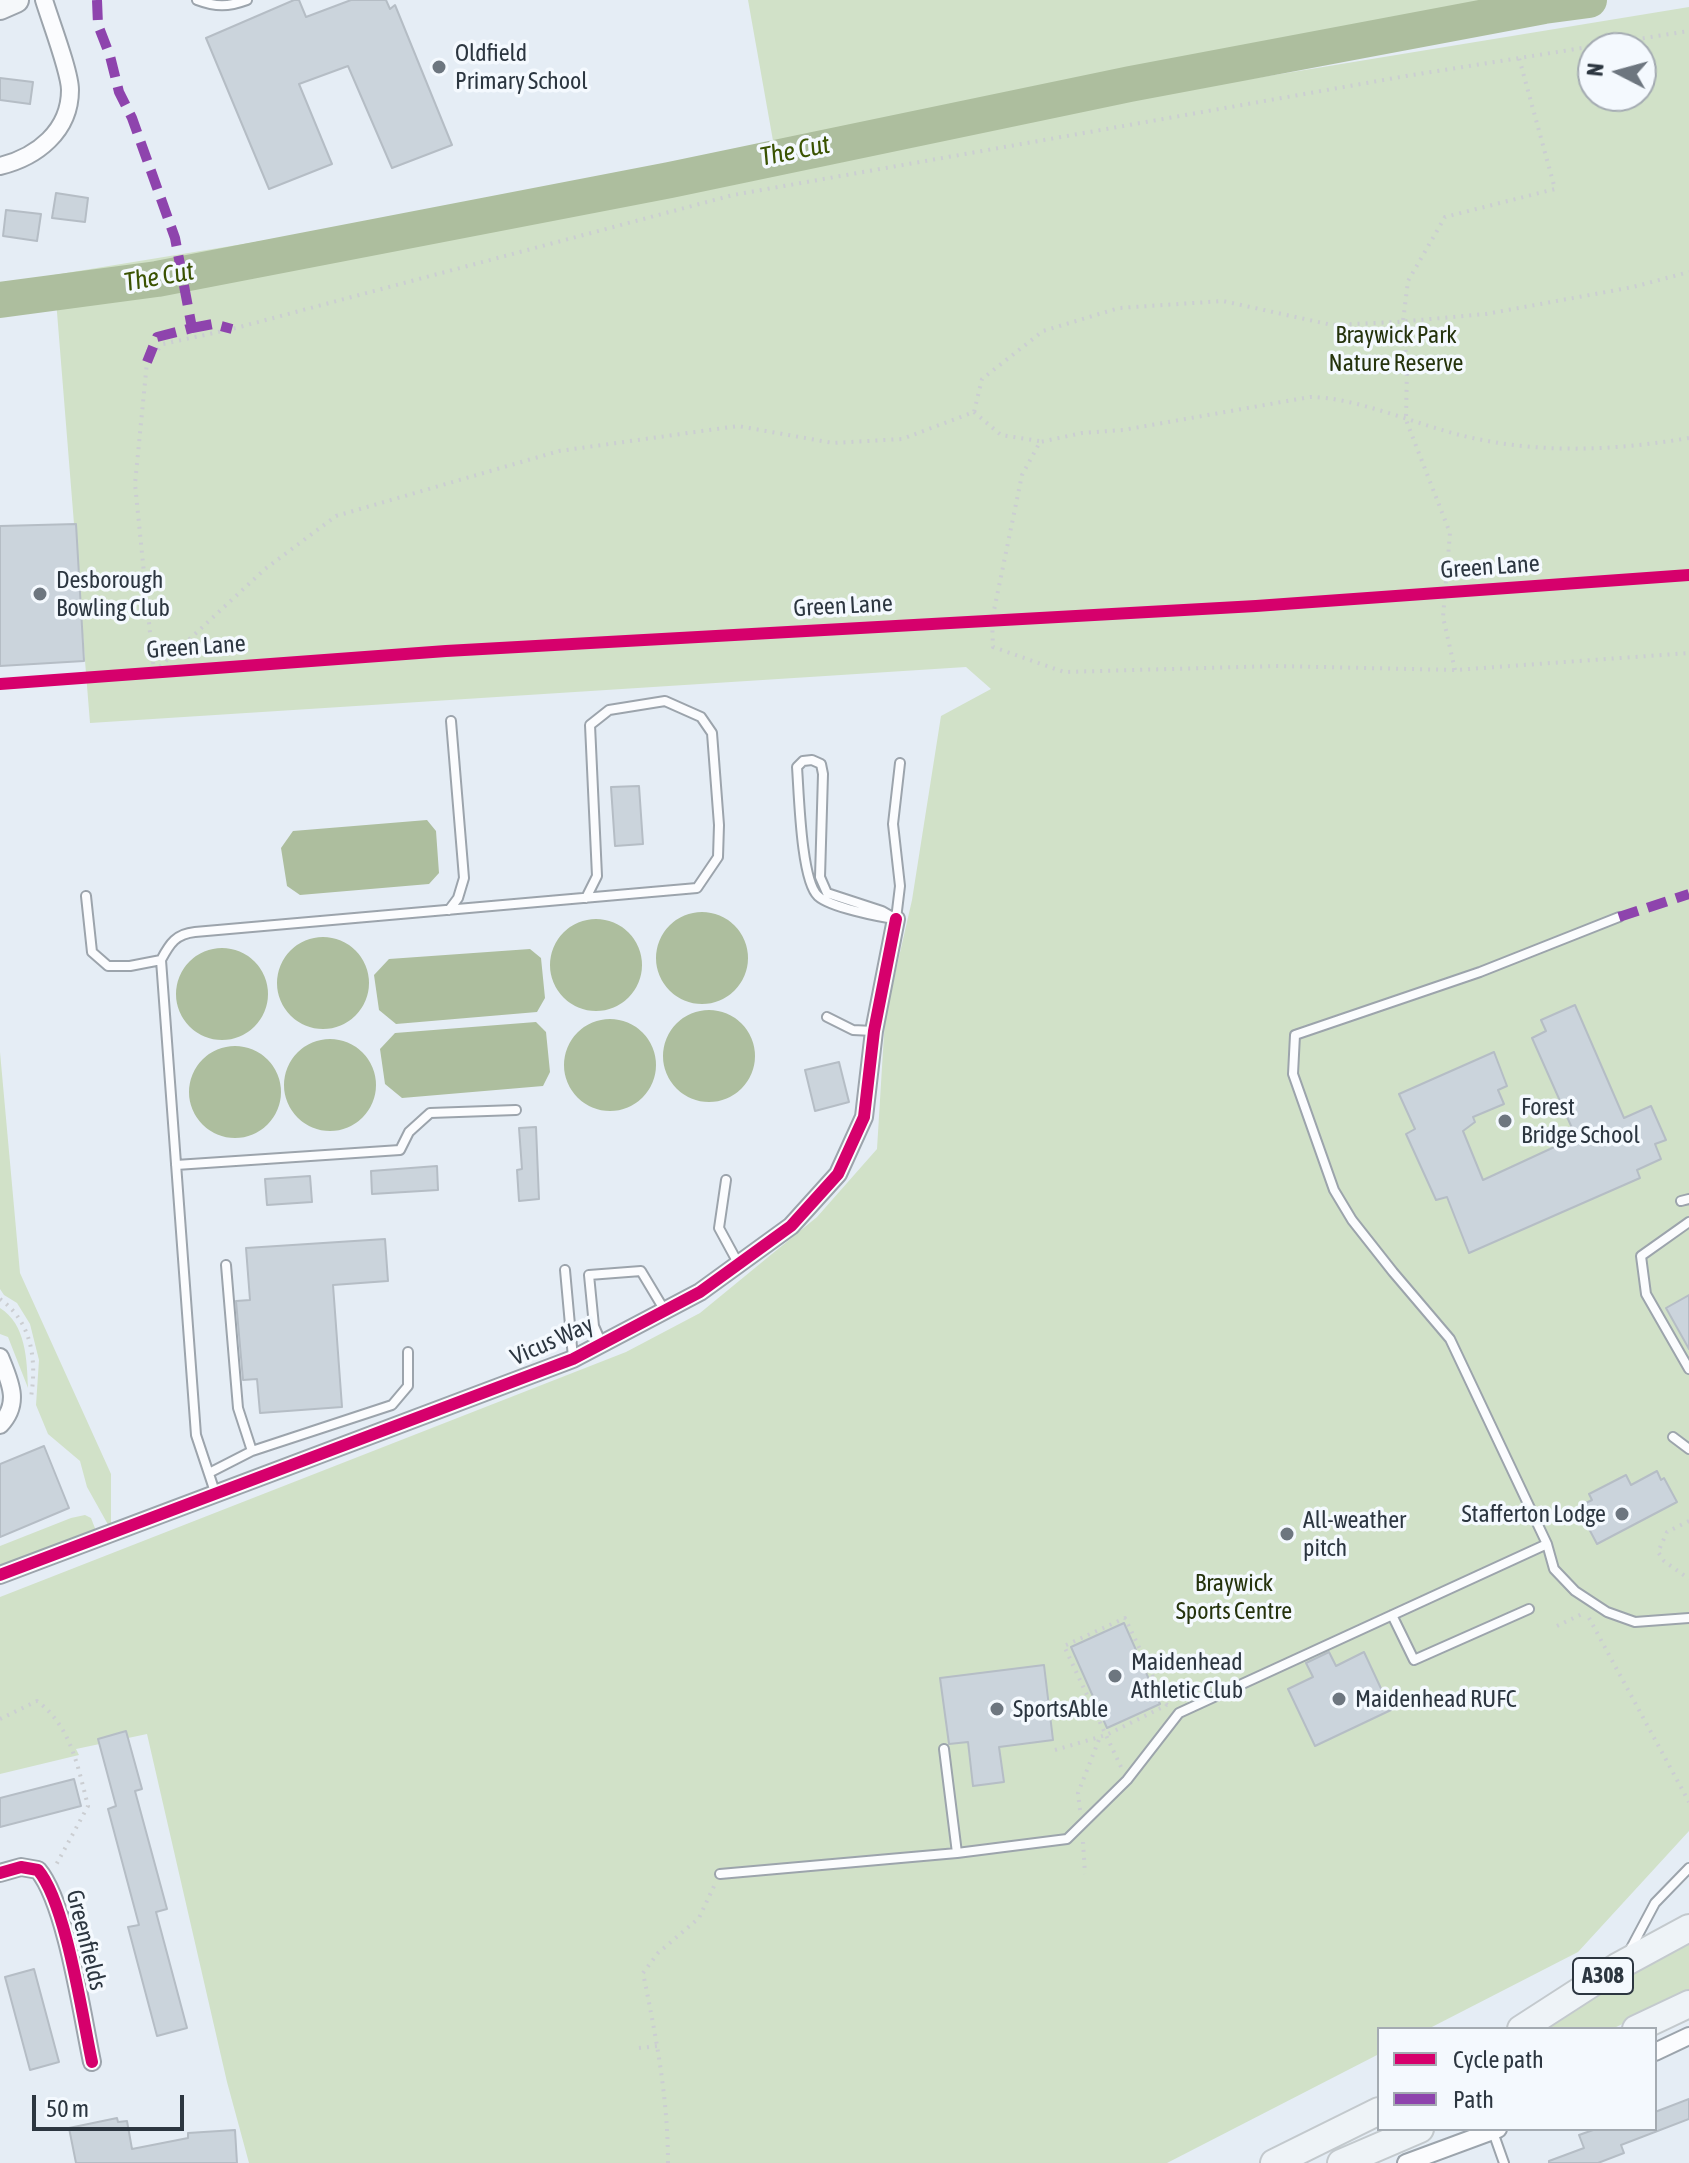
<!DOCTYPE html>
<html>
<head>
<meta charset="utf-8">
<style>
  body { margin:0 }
  #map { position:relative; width:1689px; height:2163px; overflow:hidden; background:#e5edf5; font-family:"Asap Condensed",sans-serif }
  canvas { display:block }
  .legend { position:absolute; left:1377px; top:2027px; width:280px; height:104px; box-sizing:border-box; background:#f4f9fe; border:2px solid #a4abb2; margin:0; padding:10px 14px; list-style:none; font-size:24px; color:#2c3640 }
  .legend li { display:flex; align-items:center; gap:16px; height:40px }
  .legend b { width:40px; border:2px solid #a4abb2 }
  .north { position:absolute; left:1577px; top:32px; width:80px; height:80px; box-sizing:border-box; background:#f4f9fe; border:2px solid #a4abb2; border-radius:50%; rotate:276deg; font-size:22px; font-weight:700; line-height:32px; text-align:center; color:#2c3640 }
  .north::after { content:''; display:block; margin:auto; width:28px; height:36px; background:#6d767f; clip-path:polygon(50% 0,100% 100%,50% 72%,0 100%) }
  .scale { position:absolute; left:32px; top:2095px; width:152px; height:36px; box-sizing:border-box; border:4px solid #2c3640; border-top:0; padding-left:10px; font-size:24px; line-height:28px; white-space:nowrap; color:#2c3640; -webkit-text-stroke:6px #f4f9fe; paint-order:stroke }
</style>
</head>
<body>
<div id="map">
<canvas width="1689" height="2163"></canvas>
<ul class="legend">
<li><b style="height:10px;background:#d6006c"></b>Cycle path</li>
<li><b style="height:10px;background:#8e44ad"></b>Path</li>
</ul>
<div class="north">N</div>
<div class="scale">50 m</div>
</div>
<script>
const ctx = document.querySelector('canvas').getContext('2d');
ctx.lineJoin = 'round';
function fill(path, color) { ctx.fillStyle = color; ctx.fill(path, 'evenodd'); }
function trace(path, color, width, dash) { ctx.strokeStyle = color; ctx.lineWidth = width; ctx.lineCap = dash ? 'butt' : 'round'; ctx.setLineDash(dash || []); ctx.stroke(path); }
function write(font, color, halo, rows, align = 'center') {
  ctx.font = font + ' "Asap Condensed",sans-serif'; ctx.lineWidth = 7; ctx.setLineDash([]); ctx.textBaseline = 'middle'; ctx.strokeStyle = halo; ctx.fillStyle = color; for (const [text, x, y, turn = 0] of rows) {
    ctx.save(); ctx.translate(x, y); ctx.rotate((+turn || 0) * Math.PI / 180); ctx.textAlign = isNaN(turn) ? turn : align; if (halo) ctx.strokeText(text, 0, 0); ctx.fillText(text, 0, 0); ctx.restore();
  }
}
fill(new Path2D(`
  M748,0H1506L1313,38L775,152Z
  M1689,7V1831L1578,1952L1428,2029H1379V2054L1167,2163H249L227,2082L147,1734L76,1749L79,1755L0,1774V1597L626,1352L700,1313L817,1217L877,1149L885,1018L912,900L941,716L991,689L966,667L90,723L54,275ZM1593,48H1641V96H1593Z
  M0,1052L20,1273L111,1474V1530L87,1487L80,1461L48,1434L36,1405L39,1360L30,1324L17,1303L4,1295L0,1289Z
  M0,1308C26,1324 27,1360 28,1388L8,1337L0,1334Z
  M85,1515L91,1518L98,1536L0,1573V1546L71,1518Z
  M1689,1940V1992L1612,2029H1538L1621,1978Z`), '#d1e1c8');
fill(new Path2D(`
  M427,820L436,831L439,873L429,884L300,895L287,886L281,848L293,831Z
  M656 958a46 46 0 1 1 92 0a46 46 0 1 1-92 0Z
  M550 965a46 46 0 1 1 92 0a46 46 0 1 1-92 0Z
  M277 983a46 46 0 1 1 92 0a46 46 0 1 1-92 0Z
  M176 994a46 46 0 1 1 92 0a46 46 0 1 1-92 0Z
  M530,949L541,958L545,998L537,1012L396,1024L379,1010L374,975L389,959Z
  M663 1056a46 46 0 1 1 92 0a46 46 0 1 1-92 0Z
  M564 1065a46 46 0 1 1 92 0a46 46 0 1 1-92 0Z
  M536,1022L546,1032L550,1072L543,1086L402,1098L385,1084L380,1049L395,1033Z
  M284 1085a46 46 0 1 1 92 0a46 46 0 1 1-92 0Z
  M189 1092a46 46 0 1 1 92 0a46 46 0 1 1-92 0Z`), '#adbe9e');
trace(new Path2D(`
  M0,300L157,279L670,180L1130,84L1544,6L1589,0`), '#adbe9e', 36);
const building = new Path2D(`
  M294,0H299L306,17L351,0H386L390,9L395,5L452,145L392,168L348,66L299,84L332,164L269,189L206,38Z
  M0,78L33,82L30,104L0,100Z
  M56,193L88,198L85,222L52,218Z
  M6,210L41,214L37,241L3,236Z
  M76,524L84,661L0,666V526Z
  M639,786L643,844L615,846L611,787Z
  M1575,1005L1624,1118L1651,1106L1666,1140L1655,1144L1661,1159L1637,1170L1640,1178L1469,1253L1447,1197L1436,1200L1406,1134L1415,1129L1399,1094L1494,1052L1507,1086L1498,1090L1504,1104L1473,1117L1475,1122L1463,1131L1483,1180L1576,1137L1532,1038L1546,1031L1541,1020Z
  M839,1062L849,1102L815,1111L805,1070Z
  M536,1127L539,1199L519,1201L517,1170L522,1169L519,1128Z
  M437,1166L438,1190L372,1194L371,1171Z
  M310,1176L312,1202L267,1205L265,1179Z
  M385,1239L388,1281L333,1285L342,1407L260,1413L257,1379L243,1380L236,1301L250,1300L246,1248Z
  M1689,1295V1349L1666,1308Z
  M44,1446L69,1508L0,1537V1464Z
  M1657,1471L1661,1480L1664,1478L1677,1502L1597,1544L1588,1527L1594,1523L1584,1504L1592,1500L1589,1494L1626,1475L1631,1485Z
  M1124,1623L1160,1704L1107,1728L1071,1647Z
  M1329,1652L1336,1666L1364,1652L1391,1710L1315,1746L1288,1689L1313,1677L1306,1663Z
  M1044,1665L1053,1740L999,1747L1004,1782L973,1786L968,1742L949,1744L940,1678Z
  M126,1731L142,1789L135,1791L167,1909L156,1912L187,2028L157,2036L128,1927L139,1925L108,1809L116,1806L98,1739Z
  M74,1779L81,1806L0,1827V1798Z
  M34,1969L59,2062L30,2070L5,1977Z
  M1689,2099V2119L1621,2145L1624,2153L1598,2163H1549V2161L1584,2148L1579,2135L1596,2129H1655V2112Z
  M117,2118L118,2122L127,2121L132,2149L188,2138V2133L235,2130L237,2163H76L69,2128Z`);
fill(building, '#cbd4dc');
trace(building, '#b5bdc5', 2);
const lane = new Path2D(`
  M197,0C216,7 228,7 247,0
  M812,760L821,764L823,774L820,877L827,893L882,911L896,919C879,917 830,907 818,896C801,881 799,793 797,767L803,761Z
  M86,896L92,952L108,966H130L161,960
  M449,910L458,898L464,878L451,721
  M1619,917L1480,972L1295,1035L1293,1074L1334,1190L1352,1220L1393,1272L1450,1339L1547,1544L1554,1569L1575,1591L1607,1612L1635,1622L1689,1618
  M896,919L900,886L893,824L900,763
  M827,1017L853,1030L873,1031
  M176,1165L400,1150L409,1132L430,1113L516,1110
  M726,1180L719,1228L738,1263
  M1681,1201L1689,1199
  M1689,1222L1641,1256L1646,1294L1689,1369
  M226,1265L238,1408L252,1451
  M565,1270L573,1358
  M602,1344L594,1326L589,1275L641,1271L665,1311
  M1673,1437L1689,1449
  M209,1473L252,1451L392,1405L408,1386V1352
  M215,1492L196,1435L161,960C170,943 176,934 195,932L697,888L718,857L719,825L712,733L701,717L665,701L609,710L590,725L597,876L586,898
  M1392,1615L1414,1660L1529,1609
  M944,1749L957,1853L1067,1839L1127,1780L1179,1713L1547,1544
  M720,1874L957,1853
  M1630,1950L1655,1903L1689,1868
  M1493,2132L1504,2163`);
const street = new Path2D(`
  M0,166C37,157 70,131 70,90C70,72 50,20 44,0
  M0,1357C10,1382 21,1403 0,1425
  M0,1575L573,1359L700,1292L791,1226L838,1174L864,1117L874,1031L896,919
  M0,1873L21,1867L38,1870C66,1903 82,2015 92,2062
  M1655,2052L1689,2036
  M1406,2163L1498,2129`);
const secondary = new Path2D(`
  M0,7L16,0`);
const primary = new Path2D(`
  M1521,2029L1617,1967L1689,1928
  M1636,2029L1689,2004
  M1274,2163L1379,2111
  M1341,2163L1420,2129`);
trace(lane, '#9ca4ac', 12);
trace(street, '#9ca4ac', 20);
trace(secondary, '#9ca4ac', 28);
trace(primary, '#c3c9cd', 30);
trace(new Path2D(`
  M974,412L1001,435L1039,441
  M1689,438C1613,451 1539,454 1464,436C1418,425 1355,397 1310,397L1123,430L1082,433L1040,442L1022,475L992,620L993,647L1064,672L1276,666L1455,670L1689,653
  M1455,670L1443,617L1450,533L1406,420L1407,366L1403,321L1408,281L1445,217L1555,189L1519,58
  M154,672L135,484L147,362L163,344L232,329L733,195L1406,76L1689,31
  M154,672L265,569L336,516L559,451L738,426L833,443L902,439L974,412L982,379L1043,331L1119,308L1223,301L1332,325L1397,322L1486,314L1633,287L1689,272
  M0,1299C32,1322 37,1360 31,1397
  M1689,1521L1667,1532L1658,1552L1664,1561L1689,1579
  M1589,1618L1689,1802
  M1557,1626L1584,1613
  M0,1719L37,1701C71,1726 78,1767 88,1806L56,1865
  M1055,1750L1106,1735L1167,1705
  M1121,1767L1064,1646L1125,1618L1166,1704L1169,1706
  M1080,1810L1078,1793L1100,1737
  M1083,1842L1085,1874
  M639,2048L658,2046
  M668,2163C668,2098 656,2036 643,1973L658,1953L699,1918L715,1884`), '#cbced2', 4, [2, 6]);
trace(lane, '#fbfcfe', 8);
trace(street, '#fbfcfe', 16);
trace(secondary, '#f5f8fa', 24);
trace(primary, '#eef3f7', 26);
trace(new Path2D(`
  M97,0L98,25L110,56L119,92L132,118L175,238L192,328L157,337L147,362
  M192,328L213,324L232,329
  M1619,917L1689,894`), '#8e44ad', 10, [20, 10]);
trace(new Path2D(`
  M0,684L446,651L1256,606L1689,575
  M0,1575L573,1359L700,1292L791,1226L838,1174L864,1117L874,1031L896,919
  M0,1873L21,1867L38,1870C66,1903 82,2015 92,2062`), '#d6006c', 12);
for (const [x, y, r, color] of [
  [439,67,8,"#6d767f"],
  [40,594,8,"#6d767f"],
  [1505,1121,8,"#6d767f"],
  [1622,1514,8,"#6d767f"],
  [1287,1534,8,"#6d767f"],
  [1115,1676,8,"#6d767f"],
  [1339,1699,8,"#6d767f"],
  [997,1709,8,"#6d767f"]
]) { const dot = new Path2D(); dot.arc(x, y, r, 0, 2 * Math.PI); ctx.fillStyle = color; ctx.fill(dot); trace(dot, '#f4f9fe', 3); }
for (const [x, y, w] of [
  [1603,1976,60]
]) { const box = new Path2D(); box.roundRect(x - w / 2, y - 18, w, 36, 6); ctx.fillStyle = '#f4f9fe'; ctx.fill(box); trace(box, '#2c3640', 2); }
write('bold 22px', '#2c3640', null, [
  ["A308",1603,1976]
]);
write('24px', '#2c3640', '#f4f9fe', [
  ["Oldfield",455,53],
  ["Primary School",455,81],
  ["Desborough",56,580],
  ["Bowling Club",56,608],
  ["Forest",1521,1107],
  ["Bridge School",1521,1135],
  ["Stafferton Lodge",1606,1514,"right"],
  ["All-weather",1303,1520],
  ["pitch",1303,1548],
  ["Maidenhead",1131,1662],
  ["Athletic Club",1131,1690],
  ["Maidenhead RUFC",1355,1699],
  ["SportsAble",1013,1709]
], 'left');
write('24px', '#25330c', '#f4f9fe', [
  ["Braywick Park",1396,335],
  ["Nature Reserve",1396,363],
  ["Braywick",1234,1583],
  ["Sports Centre",1234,1611]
]);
write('24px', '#2c3640', '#f4f9fe', [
  ["Green Lane",1490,567,-4],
  ["Green Lane",843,606,-3],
  ["Green Lane",196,647,-4],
  ["Vicus Way",552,1341,-24],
  ["Greenfields",86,1940,76]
]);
write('italic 26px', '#3a5302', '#f4f9fe', [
  ["The Cut",795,151,-11],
  ["The Cut",159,277,-10]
]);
</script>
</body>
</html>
